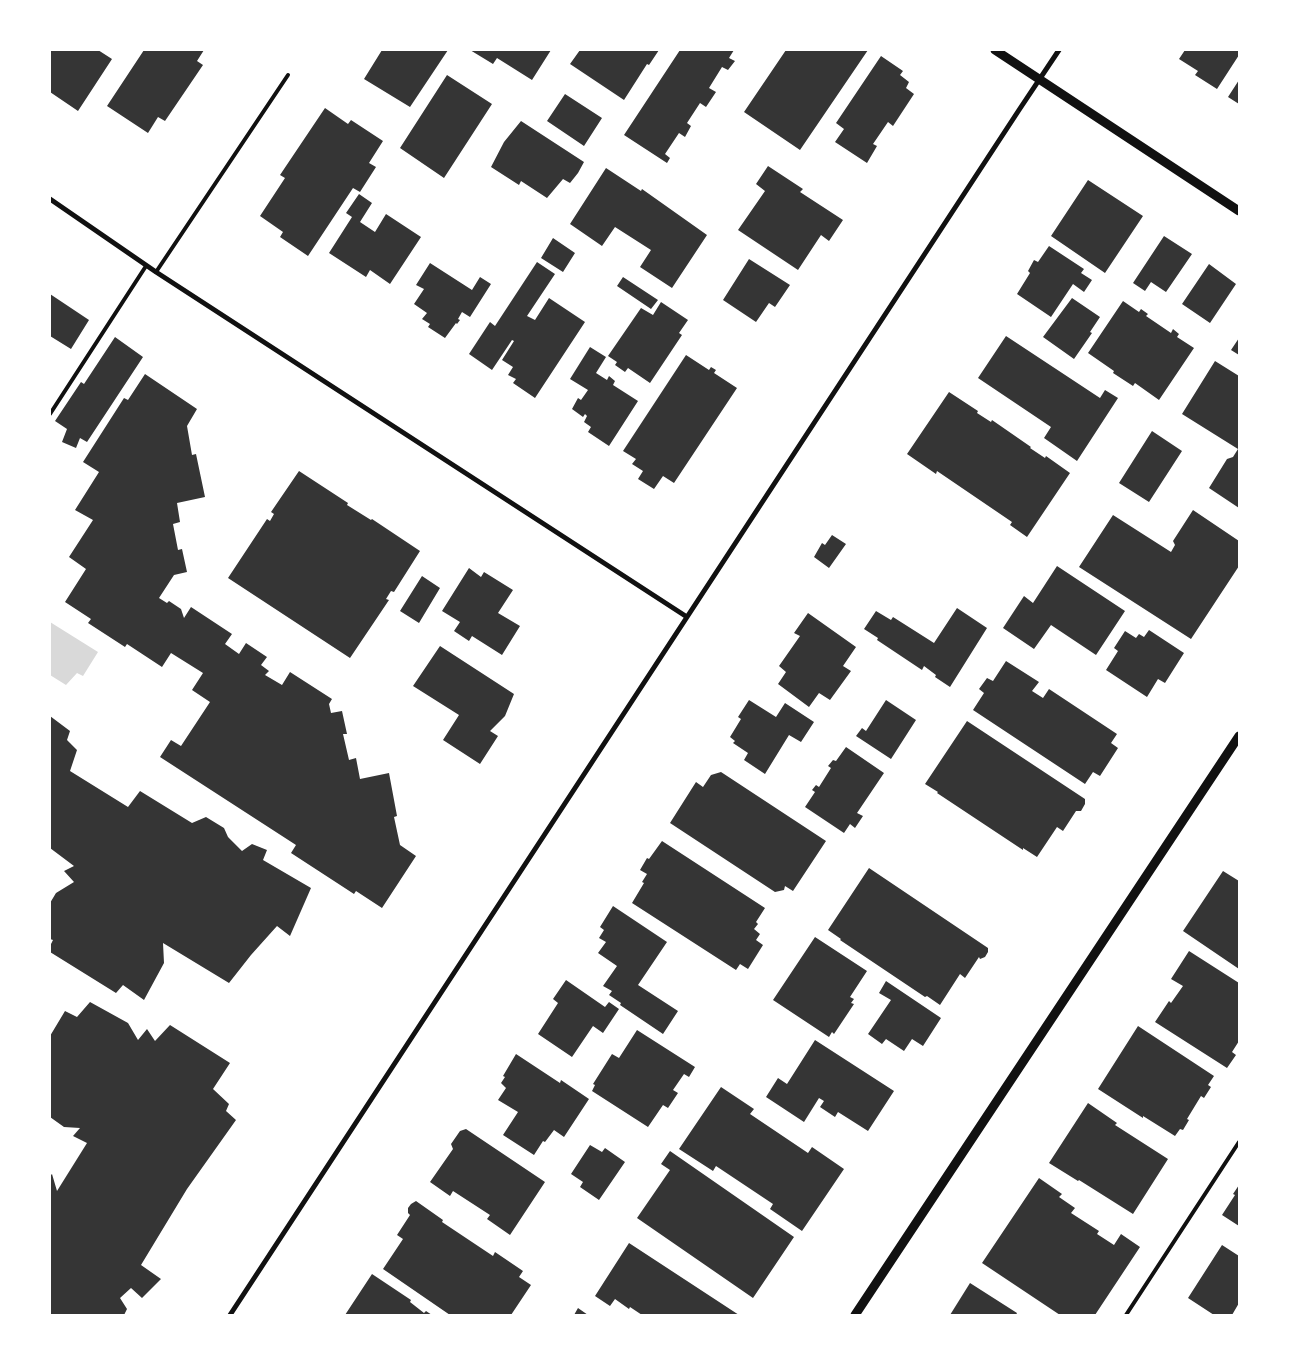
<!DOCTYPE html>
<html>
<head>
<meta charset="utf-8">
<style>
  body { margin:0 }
  #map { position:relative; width:1289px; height:1365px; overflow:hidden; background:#fff; font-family:"Open Sans",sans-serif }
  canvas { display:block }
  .frame { position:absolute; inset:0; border:51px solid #fff; pointer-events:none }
</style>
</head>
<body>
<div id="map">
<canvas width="1289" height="1365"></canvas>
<div class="frame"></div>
</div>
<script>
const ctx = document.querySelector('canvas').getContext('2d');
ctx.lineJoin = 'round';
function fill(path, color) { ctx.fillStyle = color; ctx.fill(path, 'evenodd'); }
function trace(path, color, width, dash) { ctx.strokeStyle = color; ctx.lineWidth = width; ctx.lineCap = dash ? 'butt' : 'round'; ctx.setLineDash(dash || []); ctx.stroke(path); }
fill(new Path2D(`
  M50,622L98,652L83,676L77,673L66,685L50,675Z`), '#d9d9d9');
fill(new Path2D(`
  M50,50H98L112,59L78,111L50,92Z
  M144,50H204L197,61L203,65L165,121L158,117L148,133L107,106Z
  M382,50H448L410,107L364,79Z
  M470,50H551L532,80L497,58L493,64Z
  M580,50H659L649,65L647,64L624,100L570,64Z
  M680,50H734L729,58L735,61L728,70L722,67L709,88L716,92L706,107L700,103L687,123L691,126L685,137L679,133L665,154L670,158L667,163L624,135Z
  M786,50H868L800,150L744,112Z
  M1185,50H1239V55L1217,89L1195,75L1198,71L1179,59Z
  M881,56L903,71L900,75L909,82L906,88L914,94L893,126L888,122L873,144L877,146L867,163L835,142L844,129L836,123Z
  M447,75L492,104L444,178L400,148Z
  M1239,80V104L1228,97Z
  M565,94L602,118L584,146L547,121Z
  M325,108L348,124L351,120L383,141L369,163L376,167L360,192L353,188L308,256L280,237L283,232L260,216L285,178L280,175Z
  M521,121L584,162L578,173L570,183L563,179L547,198L521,181L519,185L491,167L504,142Z
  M768,166L803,189L800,192L843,220L829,241L821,235L798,270L738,230L765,191L756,184Z
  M606,168L641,191L642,189L707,235L672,288L640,267L651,250L615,227L602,246L570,224Z
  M1088,180L1143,216L1105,273L1051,236Z
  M359,194L372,203L360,222L375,232L386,214L421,237L390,284L370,270L366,277L329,253L352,217L346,213Z
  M1164,236L1192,254L1166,292L1151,282L1145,291L1133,283Z
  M553,238L575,253L563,272L541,258Z
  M1049,246L1084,269L1081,273L1092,280L1084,292L1073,284L1051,317L1017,294L1030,273L1028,271L1034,260L1038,262Z
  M749,259L790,285L775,307L769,303L756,322L723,300Z
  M537,262L555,274L527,316L535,320L549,298L585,322L535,398L513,383L516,379L508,375L513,367L502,360L514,341L512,340L492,370L469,354L490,322L495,326Z
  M430,263L472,290L480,277L491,284L470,317L462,312L458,319L460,320L457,324L456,323L445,338L428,327L430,324L422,319L427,313L414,304L424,289L416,285Z
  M1209,264L1236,284L1210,323L1182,304Z
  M623,277L658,300L651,309L617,286Z
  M50,294L89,320L71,349L50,336Z
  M1072,298L1100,317L1090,332L1092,333L1074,359L1043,337Z
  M1123,301L1139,312L1141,309L1148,314L1146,316L1171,333L1173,329L1179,334L1177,337L1194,348L1159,400L1135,383L1133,386L1113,373L1114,371L1088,353Z
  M661,302L688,320L679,333L682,335L650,383L628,368L625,372L615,365L617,362L608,356L641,308L653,315Z
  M1006,336L1100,398L1105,390L1118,398L1077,461L1044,438L1051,427L978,378Z
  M115,337L143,357L87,442L80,438L76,448L62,442L67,429L55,421L81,382L84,384Z
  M1239,338V355L1231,350Z
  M590,347L606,357L596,373L607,380L609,376L615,381L613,385L638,401L609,446L588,432L591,427L584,422L587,416L585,414L583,417L572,409L578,398L581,400L588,390L570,379Z
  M686,355L709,370L711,367L716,370L714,373L737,388L674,483L663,476L654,489L638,479L643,471L632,464L636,459L623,451Z
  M1215,361L1239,376V508L1209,488L1227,459L1233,457L1238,449L1182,414Z
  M145,374L197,409L187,426L192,455L196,454L205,497L177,503L180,522L173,524L178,550L182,549L187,572L174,575L159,598L167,603L169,601L181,609L184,618L191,607L232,634L225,644L239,654L246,643L267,657L261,665L269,671L265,675L282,685L290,672L332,699L329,704L331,713L342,711L347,734H343L349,760L356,758L360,779L389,773L397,816L394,817L400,845L416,856L382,908L356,891L354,894L291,853L296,845L160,757L171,740L181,746L210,702L192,690L203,673L171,653L162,667L127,644L125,647L88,623L91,619L65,602L86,569L69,557L93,520L75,510L99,472L83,462L124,398L128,400Z
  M949,392L978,411L977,413L991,422L992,420L1031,447L1030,448L1045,458L1046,456L1070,473L1027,537L1010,525L1012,522L937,471L936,474L907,454Z
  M1152,431L1182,451L1149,502L1119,483Z
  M299,471L348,503L347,505L371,520L372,519L420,551L394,592L391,591L386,599L389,600L350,658L228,578L267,519L270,521L274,514L271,512Z
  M1193,510L1239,541V566L1191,639L1079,567L1113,515L1171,552L1175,545L1173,541Z
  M832,535L846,544L829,568L814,557L822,543L825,545Z
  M1057,566L1125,611L1096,655L1051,625L1034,649L1003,628L1024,596L1033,603Z
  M469,568L481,577L484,572L513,590L498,613L520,626L502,655L472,636L469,641L454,631L460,622L442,611Z
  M422,576L440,588L419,623L400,611Z
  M957,608L987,628L950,687L935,677L936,675L924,666L922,670L877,640L878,638L864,629L876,611L891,620L893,617L934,643Z
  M808,613L856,647L843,666L851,671L830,700L819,693L809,707L778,684L786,672L779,666L800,636L794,633Z
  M1149,630L1184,653L1165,683L1158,679L1147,697L1106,670L1118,651L1114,648L1125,631L1136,638L1139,634L1144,637Z
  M440,646L514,694L505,716L490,731L498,736L480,764L443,740L459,715L413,686Z
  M1006,661L1039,682L1032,691L1043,698L1049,689L1117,734L1111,743L1118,748L1100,776L1093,772L1085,784L973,710L984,693L979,689L987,678L993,681Z
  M749,700L776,717L785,703L814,722L801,742L789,735L765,774L744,760L748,753L733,743L735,741L730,737L741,719L738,717Z
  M886,700L916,720L891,759L856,736L862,728L866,731Z
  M50,716L70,731L67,740L77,750L70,771L128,807L140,791L192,823L206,817L224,828L228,837L242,851L252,844L267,850L263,860L311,888L290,936L277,926L251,955L229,983L163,943L164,963L144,1000L123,985L116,993L50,952V946L53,940L50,939V903L56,893L74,882L64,871L74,866L50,848Z
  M967,721L1085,799V804L1081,811H1076L1063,831L1057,827L1037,857L1023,848V850L937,793L938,792L925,784Z
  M846,747L884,773L857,813L863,816L855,828L850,824L844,833L805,807L815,792L812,790L816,785L819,787L831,768L828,766L833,760L836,761Z
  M721,772L826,841L793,891L785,886L784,890L775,892L670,823L696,782L703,787L711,775Z
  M662,841L765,908L756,922L758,924L754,929L760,934L756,940L763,945L748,969L740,964L736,970L632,903L644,883L642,882L647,874L640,870L647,858L649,859Z
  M869,868L988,948V952L985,957L980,959L979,957L965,978L960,974L940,1005L927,996L925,997L840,940L841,939L828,930Z
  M1223,871L1239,881V969L1183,931Z
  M613,906L667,942L638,985L678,1011L663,1034L620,1005L621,1003L609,995L612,991L603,986L617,966L598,953L606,942L599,938L604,930L600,927Z
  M815,937L867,971L850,997L854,999L851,1003L854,1004L834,1034L832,1032L829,1037L773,1000Z
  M1189,951L1239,983V1041L1232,1052L1236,1055L1227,1068L1155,1022L1169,1001L1171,1003L1183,986L1171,979Z
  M566,980L605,1007L609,1002L619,1009L603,1033L593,1026L572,1057L538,1034L558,1003L553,999Z
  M886,981L941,1018L923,1046L912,1039L904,1051L886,1039L882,1044L868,1034L891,1000L879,993Z
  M90,1002L128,1023L138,1040L147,1029L155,1041L170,1025L230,1063L213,1089L229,1104L226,1111L236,1120L187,1189L141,1265L161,1279L142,1298L131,1288L120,1298L127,1309L124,1315H50V1176L52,1174L57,1191L87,1143L73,1136L80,1128L64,1127L50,1117V1036L65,1011L77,1017Z
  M1138,1026L1214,1076L1208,1085L1211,1087L1204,1098L1201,1096L1187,1119L1189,1120L1183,1130L1180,1129L1175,1136L1143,1116V1118L1098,1089Z
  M637,1030L695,1067L689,1077L684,1074L673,1090L678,1093L668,1108L663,1105L648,1127L592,1091L595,1085L593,1084L612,1054L619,1058Z
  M815,1040L894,1091L868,1131L838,1112L835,1117L820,1107L824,1101L819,1098L804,1122L766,1097L778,1078L787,1084Z
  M516,1054L560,1083L561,1080L589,1099L564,1137L554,1130L545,1142L543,1141L534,1155L503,1135L518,1112L498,1100L506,1088L501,1083L505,1077L503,1076Z
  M721,1087L754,1109L750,1114L808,1153L812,1147L844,1169L802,1231L770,1209L773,1204L716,1166L713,1171L679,1149Z
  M1088,1103L1117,1123L1115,1125L1168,1159L1133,1214L1079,1180L1078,1181L1049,1163Z
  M466,1129L545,1182L510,1235L487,1219L490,1215L453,1191L450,1196L430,1182L453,1149L451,1144L460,1131Z
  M590,1145L602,1152L605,1148L625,1162L599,1200L580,1187L583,1182L571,1174Z
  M670,1151L794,1237L753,1298L637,1218L670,1170L661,1164Z
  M1039,1178L1062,1194L1059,1197L1075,1208L1071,1213L1099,1231L1097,1234L1114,1245L1121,1234L1140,1247L1095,1315H1060L982,1263Z
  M1239,1185V1226L1222,1215L1235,1195L1233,1194Z
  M416,1201L443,1220L442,1222L493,1256L495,1252L523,1271L519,1277L531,1285L511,1315H450L383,1269L403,1239L397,1235L410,1215L408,1213V1208L411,1204Z
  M629,1243L739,1315H642L630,1307L629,1309L615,1299L610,1306L595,1296Z
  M1222,1245L1239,1256V1303L1232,1315H1214L1188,1298Z
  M372,1274L411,1300L410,1302L424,1313L426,1311L432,1315H345Z
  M970,1283L1017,1313L1016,1315H950Z
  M578,1308L588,1315H574Z`), '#353535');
trace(new Path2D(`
  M156,272L288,75
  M50,414L146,266
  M1126,1315L1239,1142`), '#111', 4);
trace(new Path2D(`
  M50,199L156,272L687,617
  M230,1315L1019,110L1059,50`), '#111', 5);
trace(new Path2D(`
  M995,50L1239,211
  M855,1315L1239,736`), '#111', 9);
</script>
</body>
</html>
